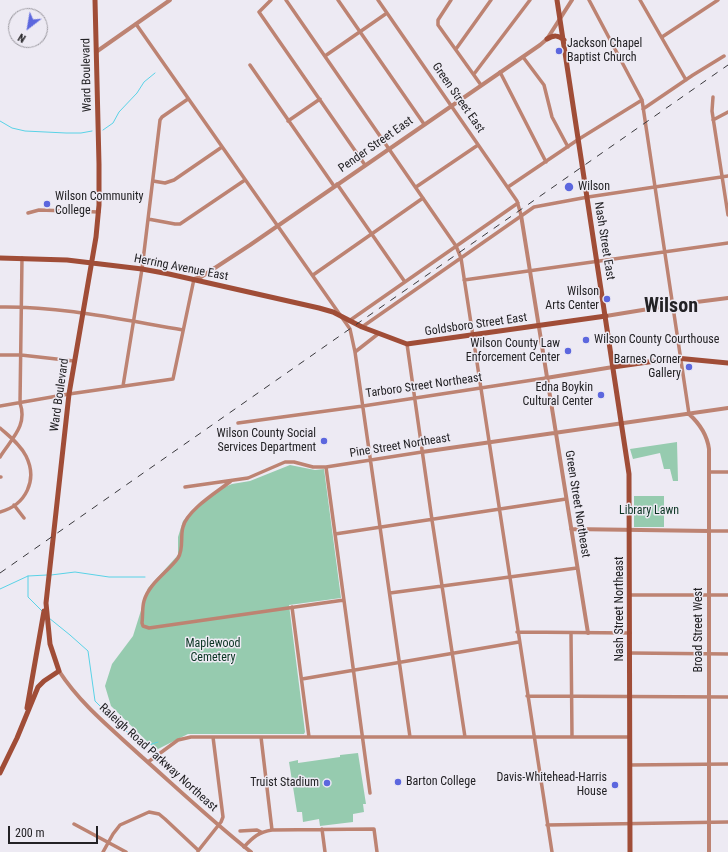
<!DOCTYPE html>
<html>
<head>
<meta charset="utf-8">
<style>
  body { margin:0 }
  #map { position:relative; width:728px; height:852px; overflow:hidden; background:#edeaf3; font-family:"Roboto Condensed",sans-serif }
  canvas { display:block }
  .north { position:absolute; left:8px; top:8px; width:40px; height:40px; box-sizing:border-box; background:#edeaf3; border:1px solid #9c9aa1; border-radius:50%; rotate:211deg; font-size:11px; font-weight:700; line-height:16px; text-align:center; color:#232225 }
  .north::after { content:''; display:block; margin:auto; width:14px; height:18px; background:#5c67de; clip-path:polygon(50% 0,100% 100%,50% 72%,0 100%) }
  .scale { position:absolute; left:8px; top:826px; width:90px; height:18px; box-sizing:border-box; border:2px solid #232225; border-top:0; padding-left:5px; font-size:12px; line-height:14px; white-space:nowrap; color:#232225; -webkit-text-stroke:3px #edeaf3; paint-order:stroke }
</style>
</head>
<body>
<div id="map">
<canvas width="728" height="852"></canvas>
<div class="north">N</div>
<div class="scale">200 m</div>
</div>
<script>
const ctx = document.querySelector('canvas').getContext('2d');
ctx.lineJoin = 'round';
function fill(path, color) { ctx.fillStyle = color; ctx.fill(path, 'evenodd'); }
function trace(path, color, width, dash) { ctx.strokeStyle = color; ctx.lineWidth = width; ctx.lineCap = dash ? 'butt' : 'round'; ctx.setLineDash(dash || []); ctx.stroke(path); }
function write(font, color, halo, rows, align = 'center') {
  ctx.font = font + ' "Roboto Condensed",sans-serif'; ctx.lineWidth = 3; ctx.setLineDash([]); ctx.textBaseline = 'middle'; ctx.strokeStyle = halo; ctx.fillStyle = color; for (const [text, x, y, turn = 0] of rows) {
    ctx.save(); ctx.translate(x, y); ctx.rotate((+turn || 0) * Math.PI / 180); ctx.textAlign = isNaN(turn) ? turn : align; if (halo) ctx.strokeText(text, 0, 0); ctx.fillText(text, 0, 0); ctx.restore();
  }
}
fill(new Path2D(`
  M677,442L678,481H673L670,469H664L660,453L633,459L630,449Z
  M290,465L315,470L324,469L341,598L289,605L305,732L304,734H188L156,750L111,706L105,686L112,664L133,636L148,588L178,555V537L183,521L195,508L220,489L232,484L250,481Z
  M634,496H664V527H634Z
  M358,753L366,804H363L364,812L353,814V822L320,826L319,819L303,822L302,812H297L289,762L298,760V763L340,757V755Z`), '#96cbaf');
trace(new Path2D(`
  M0,121L12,128L25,131L66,133H81L92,131
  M103,130L113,123L119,112L137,93L144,82L155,73
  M51,575L75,572L109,577H145
  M28,576V597L42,611
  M0,589L28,576L47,575
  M49,618L70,635L88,651L95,701L99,705L143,747L158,742`), '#59d2e6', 1);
trace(new Path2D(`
  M271,0L259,12L365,165
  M286,0L456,246L461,258L552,852
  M338,0L424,124
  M378,0L517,201L521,215
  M451,0L438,20V25L481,85
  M589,0L642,100L689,414
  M640,0L686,80
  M136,24L350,329L355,352L410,737
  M662,37L718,0
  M456,49L491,0
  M325,56L387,13
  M523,57L544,85L552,117L568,147
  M250,65L334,186
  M500,72L546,162
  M474,74L530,0
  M713,97L712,111L728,215
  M643,109L693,75L724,56
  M713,120L728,112
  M288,121L320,99
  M153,181L165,183L174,180L222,147
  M337,184L405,282
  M416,187L478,145
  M508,187L579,139L642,100
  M28,213L39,210L99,212
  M148,219L175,224H180L245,180
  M313,275L423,198
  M464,280L728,243
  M0,307C61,306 123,320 183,330
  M349,321L518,203
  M362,327L534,207L588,197L728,176
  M407,344L432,520L465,737
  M355,352L378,334
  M0,355H21L74,361
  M123,386L142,269L160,120L162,117L188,99
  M0,406L69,394L173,379L194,279
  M238,423L363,406L546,378
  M0,428C9,436 20,444 26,456C38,480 26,505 0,512
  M0,457C11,439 28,426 20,403L22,258
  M326,467L370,793
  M709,472H728
  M0,477H1
  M231,481C217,492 187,510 183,527C180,537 184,549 178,558C168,572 149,583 144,601C142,608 143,615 142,623L143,626L149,628L344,600
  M185,487L248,478L285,462H294L313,467H326L422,452
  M14,505L24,518
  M709,531H728
  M335,534L566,499
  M390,593L577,568
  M630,595H728
  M292,607L309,737
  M517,632L630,633
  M571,633L572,737
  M630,653L728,654
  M302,679L519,642
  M527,696L728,697
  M261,737L272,830
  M148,762L178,740L191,737H630
  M630,765L728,764
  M74,824L126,852
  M547,825L728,822
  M322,829L325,852
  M240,831L257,830L261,832
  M244,847C253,837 259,832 272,830L374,829L377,852
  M198,851L221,822L223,817L213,737
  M103,852L113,834L120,825L149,812L159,814L165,819L198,850`), '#bd8372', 3.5);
trace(new Path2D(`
  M96,52L170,0
  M521,215L588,633
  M194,279L201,277L250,245L540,45L547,39L572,0
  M606,316L673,305L728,298
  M546,378L613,367
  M689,414C700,424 707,434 709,449V852
  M422,452L728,408
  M571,529L709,531
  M59,671C81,705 113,730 142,757C178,789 213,822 251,852`), '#bd8372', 4);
trace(new Path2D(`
  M557,0L629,474L630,852
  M547,39C554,35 558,35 564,40
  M0,258L67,260L142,269L169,274L319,308L333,312L362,327L407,344L606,316
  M613,367L676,358L728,363
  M27,708L44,611
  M0,773L17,738L38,687L44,681L59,671L50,644L46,603L69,394L96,237L99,205V164L95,0`), '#a04d37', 5);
trace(new Path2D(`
  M0,573L728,65`), '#39383c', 1, [7, 7]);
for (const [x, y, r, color] of [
  [559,51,4,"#5c67de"],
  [569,187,5,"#5c67de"],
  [47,204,4,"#5c67de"],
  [607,299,4,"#5c67de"],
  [586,340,4,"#5c67de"],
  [568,351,4,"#5c67de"],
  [689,367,4,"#5c67de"],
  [601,395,4,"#5c67de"],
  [324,441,4,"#5c67de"],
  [398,782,4,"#5c67de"],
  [327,783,4,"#5c67de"],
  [615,785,4,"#5c67de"]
]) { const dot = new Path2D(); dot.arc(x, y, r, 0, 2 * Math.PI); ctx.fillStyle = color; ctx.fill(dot); trace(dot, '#edeaf3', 1.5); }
write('12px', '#232225', '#edeaf3', [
  ["Jackson Chapel",567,44,"left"],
  ["Baptist Church",567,58,"left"],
  ["Wilson",578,187,"left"],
  ["Wilson Community",55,197,"left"],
  ["College",55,211,"left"],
  ["Wilson",599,292],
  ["Arts Center",599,306],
  ["Wilson County Courthouse",594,340,"left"],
  ["Wilson County Law",560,344],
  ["Enforcement Center",560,358],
  ["Barnes Corner",681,360],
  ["Gallery",681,374],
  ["Edna Boykin",593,388],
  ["Cultural Center",593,402],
  ["Wilson County Social",316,434],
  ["Services Department",316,448],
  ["Davis-Whitehead-Harris",607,778],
  ["House",607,792],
  ["Barton College",406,782,"left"],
  ["Truist Stadium",319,783]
], 'right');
write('12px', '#232225', '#edeaf3', [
  ["Ward Boulevard",87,75,-91],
  ["Green Street East",458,98,55],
  ["Pender Street East",376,145,-35],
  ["Nash Street East",604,241,81],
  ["Herring Avenue East",181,268,11],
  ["Goldsboro Street East",476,325,-8],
  ["Tarboro Street Northeast",424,386,-8],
  ["Ward Boulevard",60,395,-82],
  ["Pine Street Northeast",400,446,-9],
  ["Green Street Northeast",577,504,81],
  ["Nash Street Northeast",620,609,-90],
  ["Broad Street West",699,630,-90],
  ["Raleigh Road Parkway Northeast",158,758,42]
]);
write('12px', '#0a3423', '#edeaf3', [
  ["Library Lawn",649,511],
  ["Maplewood",213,644],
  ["Cemetery",213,658]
]);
write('bold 20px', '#232225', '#edeaf3', [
  ["Wilson",671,307]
]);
</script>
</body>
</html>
